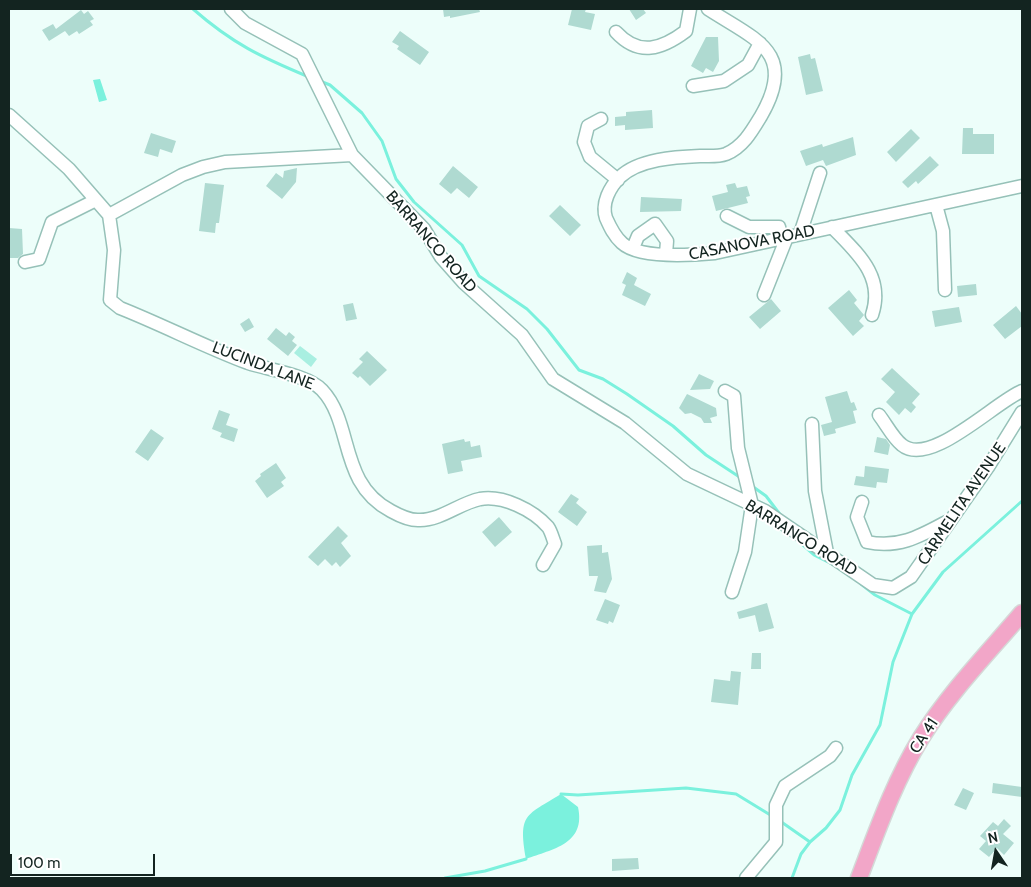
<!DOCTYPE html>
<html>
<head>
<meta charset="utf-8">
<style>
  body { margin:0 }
  #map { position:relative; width:1031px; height:887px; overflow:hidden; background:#edfefa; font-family:Cabin,sans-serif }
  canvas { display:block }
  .frame { position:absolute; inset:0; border:10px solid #132420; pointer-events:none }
  .north { position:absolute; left:971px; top:827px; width:50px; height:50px; -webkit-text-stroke:4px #fff; paint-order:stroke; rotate:348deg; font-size:14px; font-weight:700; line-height:20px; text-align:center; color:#132420 }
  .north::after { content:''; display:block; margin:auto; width:18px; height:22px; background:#132420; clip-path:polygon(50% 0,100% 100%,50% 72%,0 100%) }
  .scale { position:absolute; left:10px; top:854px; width:145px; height:22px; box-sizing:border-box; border:2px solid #132420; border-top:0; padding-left:6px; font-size:15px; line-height:18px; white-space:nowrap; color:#132420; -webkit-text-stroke:4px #fff; paint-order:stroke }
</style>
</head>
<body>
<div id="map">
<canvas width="1031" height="887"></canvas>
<div class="frame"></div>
<div class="north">N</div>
<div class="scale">100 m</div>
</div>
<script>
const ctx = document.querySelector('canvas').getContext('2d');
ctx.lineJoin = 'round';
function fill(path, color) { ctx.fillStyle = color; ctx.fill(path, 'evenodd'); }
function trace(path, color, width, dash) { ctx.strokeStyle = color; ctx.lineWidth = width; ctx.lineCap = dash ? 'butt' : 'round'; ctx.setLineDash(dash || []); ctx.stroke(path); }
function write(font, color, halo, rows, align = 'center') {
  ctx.font = font + ' Cabin,sans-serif'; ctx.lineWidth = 4; ctx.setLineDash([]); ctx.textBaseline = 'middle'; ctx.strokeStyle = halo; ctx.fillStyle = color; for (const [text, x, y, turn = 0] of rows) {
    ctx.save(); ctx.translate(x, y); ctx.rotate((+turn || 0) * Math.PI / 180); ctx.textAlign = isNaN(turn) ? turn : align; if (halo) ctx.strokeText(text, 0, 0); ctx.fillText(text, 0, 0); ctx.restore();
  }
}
fill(new Path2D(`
  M300,346L317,359L311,367L294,353Z`), '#a9efe1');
fill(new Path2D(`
  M100,79L107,100L99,102L93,80Z
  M561,794L578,807C586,844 553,849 526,859C518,813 526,816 561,794Z`), '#7bf1dd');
trace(new Path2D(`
  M193,9C233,44 261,57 309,77
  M320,81L330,85L362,113L382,141L396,179L414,202L462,245L479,276L527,309L547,329L579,370L603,379L627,394L673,426L706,455L741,478
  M752,486L766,496L782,517
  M796,539L814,555L834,565
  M861,584L875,595L912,614
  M561,794L578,795L686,788L736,794L772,816
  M780,821L810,842
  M445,878L485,871L526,859
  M792,878L801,854L810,842L826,828L840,810L852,775L880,725L893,662L912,614L943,572L1022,501`), '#7bf1dd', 3);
fill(new Path2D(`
  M443,9H479L480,12L450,18V16L444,17Z
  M572,9H586L585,12L595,14L591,30L568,25Z
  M629,9H643L646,13L636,20Z
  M81,10L84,14L88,11L94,19L90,21L93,25L79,34L77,31L69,36L65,31L49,41L42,30L53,24L56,29Z
  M400,31L429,52L420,65L397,49L399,46L392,42Z
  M706,37H718L719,61L713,72L706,68L703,73L691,66Z
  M810,54L811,59L815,58L823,91L806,95L798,57Z
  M652,110L653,128L625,130V125L615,126V117L626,116V112Z
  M963,128H973V134H994V154H962Z
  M911,129L920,138L896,162L887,152Z
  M151,133L176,141L172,153L160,149L158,157L144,153Z
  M853,137L856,155L826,166L823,160L806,166L800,151L822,144L823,147Z
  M930,156L939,165L918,184L916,181L908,188L902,182Z
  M453,166L478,187L469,198L457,188L451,194L439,184Z
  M297,168L296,182L282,199L266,186L276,173L283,178L284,171Z
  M205,183L224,185L219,223H216L215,233L199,231Z
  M735,183L737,188L747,186L750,196L746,197L748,203L716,211L712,196L728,192L726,185Z
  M641,197L682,199L681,211L640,212Z
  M560,205L581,225L570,236L549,216Z
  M9,228L22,229L23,254L18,258H9Z
  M627,272L637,278L634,285L651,294L645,306L622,295L626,285L622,283Z
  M976,284L977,295L958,297L957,286Z
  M849,290L857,300L854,303L864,315L859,321L864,326L853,336L828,308Z
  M771,299L781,311L760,329L749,317Z
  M353,303L357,319L346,321L343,305Z
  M1016,306L1022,314V326L1005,339L993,325Z
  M959,307L962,322L935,327L932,311Z
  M249,318L254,327L245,332L240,324Z
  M276,328L286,336L289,332L295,337L292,341L297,345L288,356L267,339Z
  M367,351L387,370L370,386L360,376L358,378L352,373L363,362L359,359Z
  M892,368L920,394L912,403L916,407L911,413L905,408L899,415L886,402L895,392L881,379Z
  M699,374L714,381L710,389L690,390Z
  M847,391L851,403L854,402L857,410L853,411L856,423L835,429L836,433L824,436L821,425L832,422L825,397Z
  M687,394L716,408L717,416L710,418L712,423H704L701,418L691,413L685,414L679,408Z
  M219,410L230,414L226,425L238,429L234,442L220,437L222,433L212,429Z
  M151,429L164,438L148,461L135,452Z
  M877,437L886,439L890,445L888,455L874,452Z
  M464,439L465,442L470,441L471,447L480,445L482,457L461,461L463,471L448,474L442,444Z
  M276,463L286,478L281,482L284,486L267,498L255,481L261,476L260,474Z
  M865,466L889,469L887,483L877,482L876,488L854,485L856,476L864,477Z
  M571,494L579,499L576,503L587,512L577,526L558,512Z
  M499,517L512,532L495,547L482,532Z
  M338,526L348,536L341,543L351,556L340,567L336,562L332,566L325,559L318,566L308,557Z
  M602,545V553L608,552L612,579L606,593L594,591L598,576H589L587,546Z
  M605,599L620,605L613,623L609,621L608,624L596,620Z
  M767,603L774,628L759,632L755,615L739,619L737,612Z
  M752,653H761V669H751Z
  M731,671L741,672L738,705L711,702L714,679L730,681Z
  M993,783L1022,787V797L992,793Z
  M963,788L974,793L966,810L954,805Z
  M1004,819L1011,826L1003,834L1014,843L1004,855L997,848L989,857L979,849L986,841L980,836L993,822L998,826Z
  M638,858L639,869L612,871V859Z`), '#afdad1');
const minor = new Path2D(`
  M231,9L245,23L302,54L352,155L424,229L441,257L464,283L522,335L553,379L625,423L687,474L765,511L873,585L893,588L911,577L988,467L1022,412
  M708,9C756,40 798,52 761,116C752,131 743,147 726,154C718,157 708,156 700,156C675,157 639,159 620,177C610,187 601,203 606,218C610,227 614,236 622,243C639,259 693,255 715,253L1022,186
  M616,32C639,57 662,49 686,31L690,9
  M693,86L724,81L748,65L760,43
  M9,115L69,169L109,215L114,250L110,300L120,308C163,325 205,347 248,363C269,370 308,375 322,390C354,424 338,483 391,511C400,516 410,521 420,520C441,520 460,503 480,499C503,495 533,510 548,527C551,531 553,539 555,544L543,565
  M601,119L588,126L584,142L590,157L618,180
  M936,205L943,231L945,290
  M109,215L182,175L203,167L225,162L352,155
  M727,216L749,227H779L782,238
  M832,227C857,253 885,276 872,315
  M800,234L820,173
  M633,248L638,236L655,224L667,241L666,254
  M25,262L39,259L52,222L96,200
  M764,295L787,237
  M725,391L734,396L738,448L752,505L745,552L732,592
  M879,415C886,424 893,438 902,445C930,468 995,402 1022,391
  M812,424L815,491L827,553
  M862,502L857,517L867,542C900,549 922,535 950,520
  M746,878L776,842V805L785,786L830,756L836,748`);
const major = new Path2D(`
  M859,878C877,831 894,782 921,738C949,693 987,654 1022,613`);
trace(minor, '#96c1b8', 15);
trace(major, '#d5d8d7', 19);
trace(minor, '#fff', 12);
trace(major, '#f2a6c8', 16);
write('16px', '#132420', '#fff', [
  ["BARRANCO ROAD",431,242,49],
  ["CASANOVA ROAD",752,243,-11],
  ["LUCINDA LANE",263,366,21],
  ["CARMELITA AVENUE",962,504,-56],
  ["BARRANCO ROAD",801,538,32],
  ["CA 41",924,736,-57]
]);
</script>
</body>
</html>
